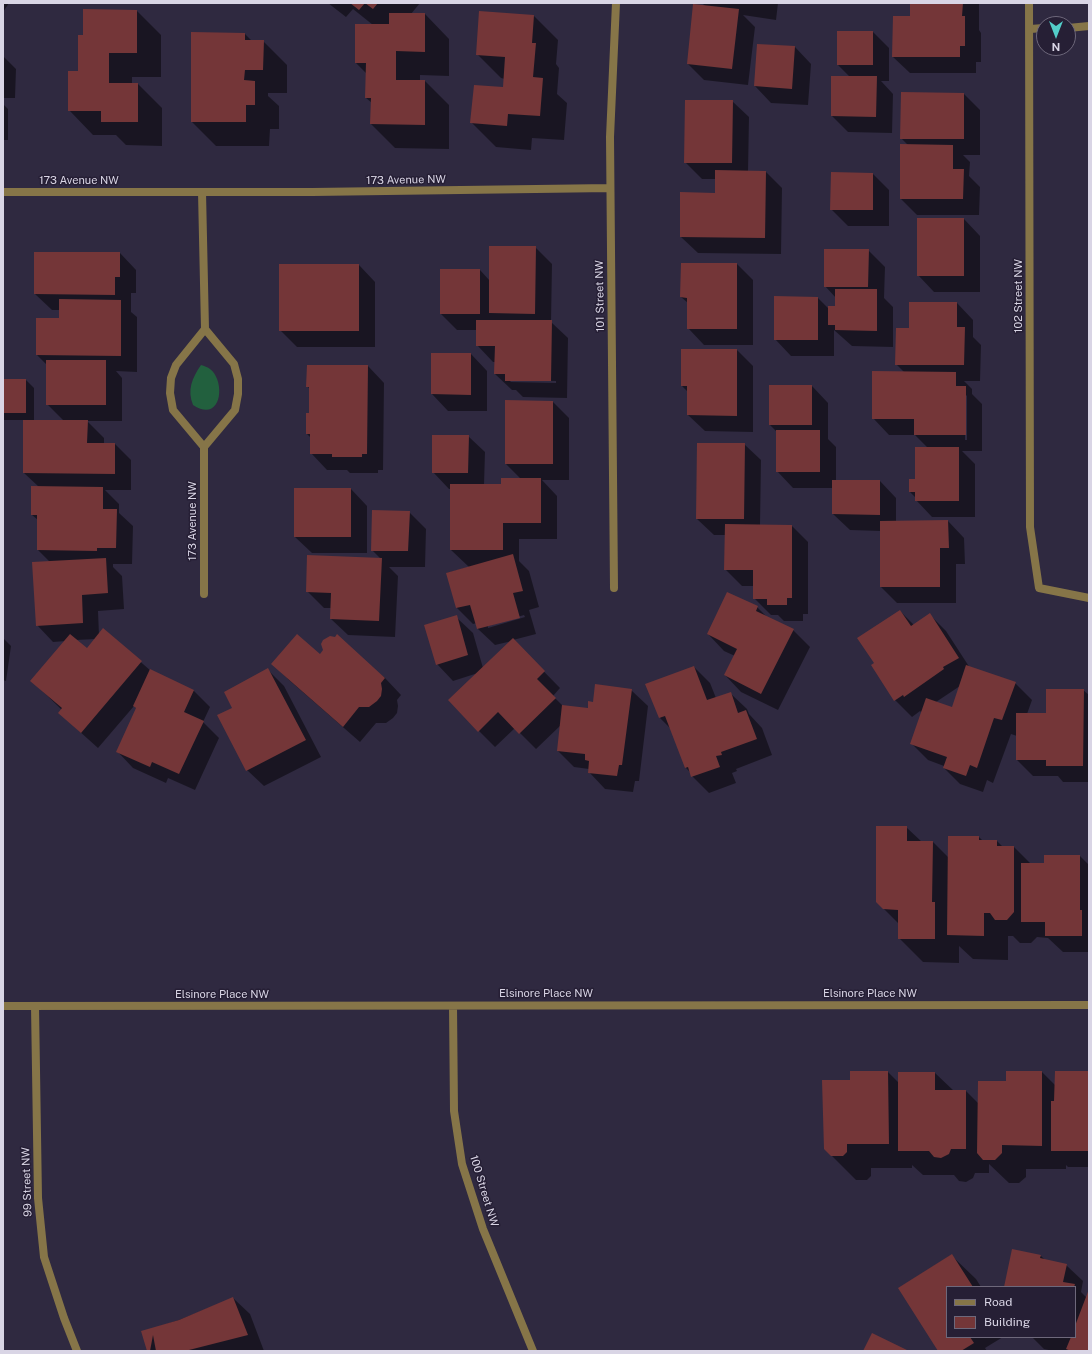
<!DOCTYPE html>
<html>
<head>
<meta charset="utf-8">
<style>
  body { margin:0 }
  #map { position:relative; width:1092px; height:1354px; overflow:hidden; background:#2f2940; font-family:"Public Sans",sans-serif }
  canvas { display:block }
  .frame { position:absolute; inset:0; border:4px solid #d9d5e5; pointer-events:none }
  .legend { position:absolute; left:946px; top:1286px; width:130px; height:52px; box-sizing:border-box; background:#261f35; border:1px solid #6e687b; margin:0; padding:5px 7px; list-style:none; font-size:12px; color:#d9d5e5 }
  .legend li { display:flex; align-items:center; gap:8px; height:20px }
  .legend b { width:20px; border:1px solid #6e687b }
  .north { position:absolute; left:1036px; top:16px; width:40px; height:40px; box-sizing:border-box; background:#261f35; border:1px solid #6e687b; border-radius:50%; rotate:180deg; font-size:11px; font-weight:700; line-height:16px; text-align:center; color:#d9d5e5 }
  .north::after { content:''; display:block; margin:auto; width:14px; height:18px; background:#53cdc9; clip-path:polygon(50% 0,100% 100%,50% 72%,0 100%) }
</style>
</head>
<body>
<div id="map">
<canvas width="1092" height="1354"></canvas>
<div class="frame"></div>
<ul class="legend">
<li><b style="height:5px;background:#867548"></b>Road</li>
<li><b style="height:11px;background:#743638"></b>Building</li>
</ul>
<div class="north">N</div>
</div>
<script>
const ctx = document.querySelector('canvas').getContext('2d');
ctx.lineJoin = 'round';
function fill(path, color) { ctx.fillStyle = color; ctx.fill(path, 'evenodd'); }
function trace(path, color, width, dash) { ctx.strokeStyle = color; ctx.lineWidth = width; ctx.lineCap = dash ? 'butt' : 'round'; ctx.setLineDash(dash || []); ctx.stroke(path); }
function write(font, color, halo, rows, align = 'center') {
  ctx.font = font + ' "Public Sans",sans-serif'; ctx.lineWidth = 3; ctx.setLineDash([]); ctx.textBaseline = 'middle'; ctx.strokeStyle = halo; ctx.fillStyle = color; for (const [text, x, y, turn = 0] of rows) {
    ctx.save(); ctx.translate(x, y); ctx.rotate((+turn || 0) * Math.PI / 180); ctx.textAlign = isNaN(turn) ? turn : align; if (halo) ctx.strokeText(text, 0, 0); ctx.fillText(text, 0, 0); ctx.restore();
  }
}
fill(new Path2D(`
  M201,365C204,366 208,367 210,369C226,381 222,424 193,405C187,390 192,378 201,365Z`), '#22603e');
fill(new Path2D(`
  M3,3H9L3,12Z
  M328,3H420L411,14H425L449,39V76L420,75V81H425L449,105V149L395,148L371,124L372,103L366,98L367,74L356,63L373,25L353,9L346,17Z
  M702,3H778L776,20L743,15L755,27L748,85L704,80L688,64L706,7Z
  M911,3L979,4V30L981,33V62H976V73H910L893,57L911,17Z
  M84,10L137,11L161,35V77H132V84H138L162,108V146L126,145L116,135H93L69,110L79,72L84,36Z
  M534,16L558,40L556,64L559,68L557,94L567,103L564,140L532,138L531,150L496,147L472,123L504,88L505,79L501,78L477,54Z
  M873,32L889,48V81H881L893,94L892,133L848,132L832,116L850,77L838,65Z
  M245,34L252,41H263L287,65V93H268V96L279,106V129H270L269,146H216L192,122Z
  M795,47L811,64L808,105L771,103L755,86Z
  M3,56L16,69L15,98H3Z
  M964,94L980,110V155H963L970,162L969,176L980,187L979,215H917L901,199L908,145L901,138Z
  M732,101L749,117L748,172H766L782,188L781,254L698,253L681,237L716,194V179H702L685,162Z
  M3,104L8,109V140H3Z
  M873,174L889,190V226H848L831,209Z
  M964,219L980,236V292H934L918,275Z
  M535,247L552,264L551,322L568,338L567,398L523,397L516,390H512L495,374V362H493L477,345V330H457L441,314L480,270L490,281ZM509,380L556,381V383L511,382Z
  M868,250L885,267L884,298L893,307V347L852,346L834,330V356H791L775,339L818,298L829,309L836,307V298L825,286Z
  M120,253L136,270V293H131V312L137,317V372L116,371L122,378V421H87L104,438V444H115L131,460V490H105L119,504V513L133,526L132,564H113V567L122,576L124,609L98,611L99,635L104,630L151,671L194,691L210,707L203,722L219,738L195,790L168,778L166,783L133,768L117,751L137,709L134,706L98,748L59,713L62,710L32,681L66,641L53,642L37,625L50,562L38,550V520L32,515L39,487L24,473V420H3V380H26L34,388V421H64L47,404V365L37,355L60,319V310H52L35,294ZM96,639L87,650L76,640Z
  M737,264L753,280V345H704L688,328V303L681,297Z
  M359,265L375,282V347H297L280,330Z
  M957,303L973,320V337L981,345L980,381H964L972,389V394L982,404V451H962L975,464V517H932L916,500V498L910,492L928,448L915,435H889L873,418L904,372L896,364L910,329ZM965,394L967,396V440H965Z
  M737,350L753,366V432L705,431L688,415V392L682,386Z
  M432,354H471L487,371V411H448L432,394Z
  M368,366L384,383L383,470H378V473H350L347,470H327L311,453V438L307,434V414H310V389L307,386Z
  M812,386L828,403V439L836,447V481H880L896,498V522L948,521L964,538L965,564H956V603H897L881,587V531L850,530L833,514V488H793L777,471V432L770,425Z
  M553,402L569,418V480H542L557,496V539H519V561L529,571L539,607L529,610L536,634L513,640L560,688L553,696L563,706L589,710L594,703L631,690L648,706L639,781H635L633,792L605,789L589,772V769L574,767L558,751L561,725L536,749L515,728L495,747L479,731L478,673L453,681L437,664L456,617L473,633L483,668L512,641L495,645L478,629L477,623L473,624L457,608L447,573L469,567L451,550V489H449L433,472L468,436L485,452L484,485H502L521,479L506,464ZM524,615L525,617L488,628V626Z
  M744,444L761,460L760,525L792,526L808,542V614H803V621H784L778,615H771L754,598V586H742L725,569L726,535H714L697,519Z
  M351,489L367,506V553H312L295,537Z
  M409,512L426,529L425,567H389L398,576L395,637L348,635L331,619L332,608H324L307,591L381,559L372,550Z
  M757,607L769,619L793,630L810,647L778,710L741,692L725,675L735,656L724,651L708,634Z
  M900,611L914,625L930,615L946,631L970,668L1015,683L1032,700L1027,714H1047L1083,690L1089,695V782H1063L1058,776H1033L1017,760V736L1011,734L993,783L987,780L983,792L960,784L944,768V766L928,760L912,744L923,711L921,712L920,711L912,717L895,700L875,663ZM960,686L952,709L936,702Z
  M3,638L11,646L6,681L3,680Z
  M335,638L385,678L401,695L397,700L398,706L397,713L393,718L386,723H376L360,742L289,680L273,664L320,655Z
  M694,667L710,683L716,698L730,693L747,709L749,714L762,728L772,755L736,769L737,771L732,773L736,783L709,793L692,776L691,773L686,768L671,729L660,718Z
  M268,670L284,686L321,757L264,786L247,770L233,708Z
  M906,827L922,842H933L949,858L979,837L983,841H997L1003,847H1014L1031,864H1045L1080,856L1089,865V952H1063L1048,938L1037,937L1031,943H1020L1013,936H1008V960L973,959L959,946V963L923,962L899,938V924L877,902Z
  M888,1072L899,1083L935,1073L954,1091H966L979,1104L1007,1082V1072H1042L1055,1085L1089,1072V1167H1068L1066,1165V1169H1026V1177L1019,1183H1009L989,1164V1173H975L973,1178L966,1182L959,1181L954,1175H923L912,1165V1168H871V1176L867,1180H856L825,1149L851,1081Z
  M1013,1250L1041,1256L1045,1260L1066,1265L1083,1281L1081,1292L1087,1298L1089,1292V1351H1053L1044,1349L1032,1337H1075V1287H1005Z
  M951,1255L976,1279L981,1287H947V1337H1003L985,1348L987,1351H939L899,1288Z
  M233,1298L250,1314L264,1351H148L142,1332L179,1320Z`), '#0007');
fill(new Path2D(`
  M350,3H378L373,9L365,3L359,10Z
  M910,3H963L962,16H965V46H960V57H892L893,16H910Z
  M693,4L739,9L732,69L687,64Z
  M83,9L137,10V53H109V83H138V122H101V111H68V71H78V35H83Z
  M479,11L534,15L532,43H536L533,77L543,78L540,116L508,114L507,126L470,123L474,85L503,87L505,57L476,55Z
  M389,13H425V52L396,51V80H425V125L370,124L371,98H365L366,63H355V24H389Z
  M837,31H873V65H837Z
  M191,32L245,33V40H264L263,70H245L244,80L255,81V105H246V122H191Z
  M757,44L795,46L792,89L754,86Z
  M831,76H877L876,117L831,116Z
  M901,92L964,93V139H900Z
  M685,100H733L732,163H684Z
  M900,144L953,145V169H964L963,199H900Z
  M715,170L766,171L765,238L680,237V192L715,193Z
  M831,172L873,173V210H830Z
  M917,218H964V276H917Z
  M489,246H536L535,314L489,313Z
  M824,249H869L868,287H824Z
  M34,252H120V277H115V295L34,294Z
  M681,263H737V329H687V298L680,297Z
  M279,264H359V331H279Z
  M440,269H480V314H440Z
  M835,289H877V331L835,330V325H828V306H835Z
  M774,296L818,297V340H774Z
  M59,299L121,300V356L36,355V318H59Z
  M909,302H957V327H965L964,365H895L896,328H909Z
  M476,320H552L551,381H505V374H494L495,346H476Z
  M681,349H737V416L687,415V386H681Z
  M431,353H471V395L431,394Z
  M46,360H106V405H46Z
  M307,365H368L367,454H362V457H332V454H310V434H306V413H309V387H306Z
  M872,371L956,372V386H966V435H914V419H872Z
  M3,379H26V413H3Z
  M769,385H812V425H769Z
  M505,400L553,401V464H505Z
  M23,420H88L87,443H115V474L23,473Z
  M776,430H820V472H776Z
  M432,435H469L468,473H432Z
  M697,443H745L744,519H696Z
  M915,447H959V501H915V492H909V479H915Z
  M501,478H541V523H503V550H450V484H501Z
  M832,480H880V515L832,514Z
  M31,486L103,487V509H117L116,548H97V551L37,550V515H31Z
  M294,488H351V537H294Z
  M372,510L410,511L408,551H371Z
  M948,520L949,548H940V587H880V521Z
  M725,524L792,525V598H787V605H767V599H753V570H724Z
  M513,554L523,591L513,593L520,618L477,629L470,605L456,608L446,573Z
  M307,555L382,558L379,621L330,619L331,593L306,592Z
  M106,558L108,593L82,595L83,623L36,626L32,562Z
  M727,592L758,606L756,611L794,629L761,694L724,675L737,649L707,634Z
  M900,610L911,626L930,613L959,658L943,667L944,669L904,697L903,695L894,701L871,665L874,663L857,638Z
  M457,615L468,655L436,665L424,625Z
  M103,628L142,661L81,733L58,713L62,708L30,681L70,634L87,648Z
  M297,634L320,654L323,650L321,644L323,640L330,636L335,637L337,634L385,678L381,683L382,689L381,696L377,701L369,707H359L343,727L271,664Z
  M513,638L545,671L537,679L556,698L519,734L498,712L478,732L448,700Z
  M966,665L1016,682L1002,720L994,718L977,768L970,765L966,776L943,768L947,757L910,744L926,698L952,707Z
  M694,666L707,700L731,692L738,713L746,710L757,739L721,752L722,755L716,756L720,767L691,777L688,767L685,768L665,716L659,718L645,684Z
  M268,668L306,740L246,771L217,715L232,708L224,692Z
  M150,669L194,690L184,712L204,721L179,774L152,762L150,767L116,752L136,708L133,706Z
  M595,684L632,689L622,765H619L617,776L588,773L589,761L585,760V754L557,751L562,705L588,708V701L593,702Z
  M1046,689H1084L1083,766H1046V760H1016V713H1046Z
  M876,826H907V841H933L932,902H935V939H898V910L883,909L876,902Z
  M948,836H979V840H997V846H1014V912L1007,920H995L990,913H984V936L947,935Z
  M1044,855H1080V910H1082V936H1045V922H1021V863H1044Z
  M850,1071H888L889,1144H847V1152L843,1156H831L824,1149L822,1080H850Z
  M1006,1071H1042V1146L1002,1145V1153L995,1160H983L977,1153L978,1081H1006Z
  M1055,1071H1089V1151H1051V1101H1054Z
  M898,1072H935V1090H966V1149H951L949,1154L941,1158L934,1157L929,1151H898Z
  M1012,1249L1041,1255L1040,1258L1067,1264L1063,1282L1075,1284L1074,1287H1004Z
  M952,1254L973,1287H947V1337H970L974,1343L961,1351H938L898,1288Z
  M1089,1289V1351H1071L1066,1349L1071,1337H1075V1326Z
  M233,1297L248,1335L185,1351H156L153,1335L150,1351H147L141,1331L179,1320Z
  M872,1333L909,1351H863Z`), '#743638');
trace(new Path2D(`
  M1068,28L1089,26
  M1030,29L1044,28`), '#867548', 8);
trace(new Path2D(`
  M1029,3L1030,527L1039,588L1089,598
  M3,192H312L610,188
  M202,192L205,329L234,364L238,379V394L235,410L204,447V594
  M204,447L173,410L170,393L171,378L176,365L205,329
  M614,588L610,137L616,3
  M3,1006L1089,1005
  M35,1006L38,1198L44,1257L64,1318L77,1351
  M453,1006L454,1111L462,1164L483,1229L533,1351`), '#867548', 8);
write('11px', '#d9d5e5', '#261f35', [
  ["173 Avenue NW",406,180,-1],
  ["173 Avenue NW",79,181],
  ["101 Street NW",600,296,-91],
  ["102 Street NW",1019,296,-90],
  ["173 Avenue NW",193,521,-90],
  ["Elsinore Place NW",546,994],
  ["Elsinore Place NW",870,994],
  ["Elsinore Place NW",222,995],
  ["99 Street NW",27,1182,-92],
  ["100 Street NW",484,1191,73]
]);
</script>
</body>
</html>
